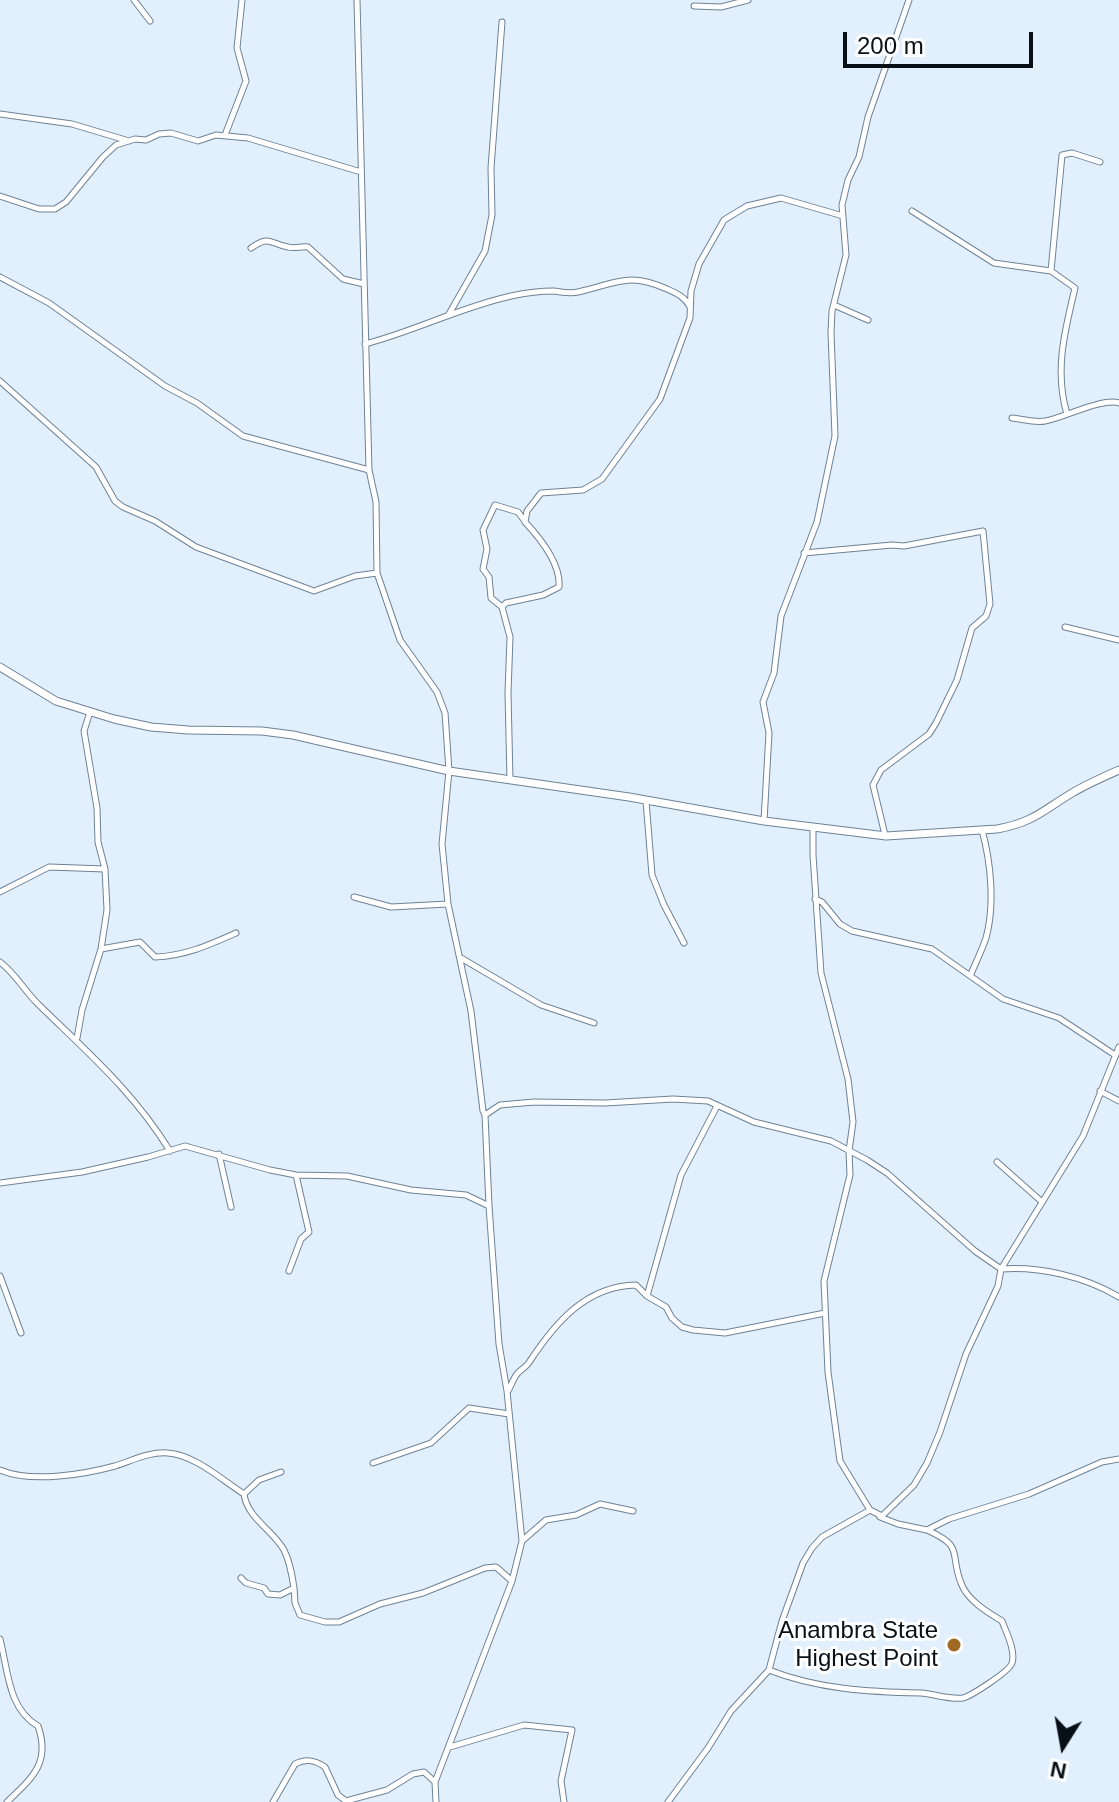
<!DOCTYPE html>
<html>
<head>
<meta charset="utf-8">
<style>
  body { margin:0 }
  #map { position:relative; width:1119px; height:1802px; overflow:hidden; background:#e2f0fd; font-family:Helvetica,sans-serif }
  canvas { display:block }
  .north { position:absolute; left:1023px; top:1706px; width:80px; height:80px; -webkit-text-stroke:6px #fff; paint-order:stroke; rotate:191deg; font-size:22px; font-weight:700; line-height:32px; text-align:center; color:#081017 }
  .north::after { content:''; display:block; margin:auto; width:28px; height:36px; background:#081017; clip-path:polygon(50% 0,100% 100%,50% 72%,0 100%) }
  .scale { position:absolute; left:843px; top:32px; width:190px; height:36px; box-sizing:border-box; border:4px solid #081017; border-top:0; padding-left:10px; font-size:24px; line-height:28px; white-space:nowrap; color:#081017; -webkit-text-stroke:6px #fff; paint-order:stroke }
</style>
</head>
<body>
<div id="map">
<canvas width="1119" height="1802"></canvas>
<div class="north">N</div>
<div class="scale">200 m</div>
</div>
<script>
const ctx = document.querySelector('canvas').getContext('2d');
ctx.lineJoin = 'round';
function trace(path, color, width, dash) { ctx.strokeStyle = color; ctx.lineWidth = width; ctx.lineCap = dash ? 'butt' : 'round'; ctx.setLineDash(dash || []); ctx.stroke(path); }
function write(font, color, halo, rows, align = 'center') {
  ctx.font = font + ' Helvetica,sans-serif'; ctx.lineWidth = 6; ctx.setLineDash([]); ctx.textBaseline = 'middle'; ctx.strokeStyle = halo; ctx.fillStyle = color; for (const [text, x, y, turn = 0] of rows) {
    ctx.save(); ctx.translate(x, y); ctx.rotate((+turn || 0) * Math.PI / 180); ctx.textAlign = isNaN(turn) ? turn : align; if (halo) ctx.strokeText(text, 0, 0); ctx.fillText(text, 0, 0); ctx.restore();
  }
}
const street = new Path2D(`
  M134,0L150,21
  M357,0L369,470L376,502L377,573L400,640L437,692L445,713L449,771L442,844L448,904L471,1011L483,1111L485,1115L489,1206L499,1344L507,1391L522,1541L512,1581L435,1782L436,1802
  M694,6L721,7L748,0
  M0,114L72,124L129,141
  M225,135L246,81L237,48L242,0
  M0,196L39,209H55L66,202L103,157L116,145L135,139L146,140L159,134L171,133L198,141L216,135L248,138L361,172
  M912,211L994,263L1051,271L1075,288C1065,330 1054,371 1067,414
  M251,248C270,235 268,243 288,247C295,249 301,246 308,247L343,279L364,284
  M1051,271L1062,155L1072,153L1100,162
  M0,277L49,303L165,386L197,403L243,436L369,470
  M834,305L868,320
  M449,314L485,251L492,215L491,168L502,22
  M365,344C415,331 461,307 511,296C525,293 539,291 554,291C562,292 570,294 578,292C616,284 627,271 667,289C678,294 685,297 690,307
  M0,381L96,467L115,501L123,507L155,521L196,547L314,591L355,576L377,573
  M1012,418C1022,419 1035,423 1045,421C1063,418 1104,397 1119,403
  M804,553L892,545L904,546L983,531L990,604L986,616L972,628L957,680L936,723L929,734L881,770L873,785L885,835
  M502,607L506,603L543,595L559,587C561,564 540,538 525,522L527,511L541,493L583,490L602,479L660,399L690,318L691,291L699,264L724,220L747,206L781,198L843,216
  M1065,627L1119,640
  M510,780L508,693L510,637L502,607L491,598L489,577L483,569L487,549L483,530L495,505L518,512L524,520
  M646,801L652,875L664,905L684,943
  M764,821L769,733L763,702L774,673L781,616L817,522L835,436L831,333L832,311L846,255L842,205L848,180L859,157L868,117L909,0
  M813,827V855L821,973L848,1079L853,1122L849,1151L850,1175L824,1281L828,1372L840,1461L870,1510
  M0,892L49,867L105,869
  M354,897L391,907L448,904
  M815,899L822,902L840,924L852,931L932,949L1003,999L1059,1018L1115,1055
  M101,949L140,942L155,957C185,956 209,945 236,933
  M461,958L541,1005L594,1023
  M0,962C15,973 24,990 37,1003C87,1052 133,1091 170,1151
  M971,974C976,962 982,950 986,938C995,905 991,863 982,830
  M77,1038L82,1010L101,949L107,910L105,869L98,842L97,808L84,731L90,712
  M1100,1091L1119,1101
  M485,1115L500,1105L534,1102L605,1103L673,1099L708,1101L754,1122L831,1141L867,1160L887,1173L975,1251L1001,1269C1040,1266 1086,1277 1119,1297
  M219,1154L231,1207
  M997,1162L1041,1201
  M0,1183L82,1172L148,1157L185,1146L270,1170L296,1175L347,1176L411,1190L466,1195L489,1206
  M289,1271L301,1239L309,1232L296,1175
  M0,1276L21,1333
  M647,1296L681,1175L717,1106
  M508,1391C511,1386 513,1379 517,1374C521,1369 527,1367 530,1361C555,1323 586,1286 636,1285L647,1296L666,1307L672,1318L682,1327L693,1330L725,1333L825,1313
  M373,1463L431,1443L469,1408L509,1414
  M0,1470C31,1483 82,1475 115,1466C131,1461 151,1451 168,1453C195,1455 222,1480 244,1494C247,1518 273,1530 284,1550C290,1562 292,1575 294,1588
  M244,1494L259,1480L281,1472
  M880,1517L898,1524L927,1530L949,1519L1029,1494L1102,1462L1119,1459
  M523,1540L546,1520L576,1515L600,1504L633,1511
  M241,1578L246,1583L264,1588L268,1594L280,1595L294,1588L295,1603L300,1615L325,1622H339L380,1604L423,1593L485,1568L496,1567L512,1581
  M0,1639C8,1670 8,1709 38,1726C51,1763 32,1778 7,1802
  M769,1670C817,1689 869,1692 921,1693C934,1694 950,1700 963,1698C971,1696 1010,1671 1012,1663C1016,1651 1006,1632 1002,1621C987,1612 967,1600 961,1583C949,1552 965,1547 927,1530
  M450,1747L524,1725L572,1730L561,1781L564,1802
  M273,1802L295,1764C306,1758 315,1760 325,1767L338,1795L346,1801L387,1790L413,1774L424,1772L435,1782
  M668,1802L708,1748L731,1711L769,1670L782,1621L803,1563L812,1548L822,1537L870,1510L882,1516L914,1485L927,1463L940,1432L966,1354L998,1286L1001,1269L1083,1136L1119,1047`);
const secondary = new Path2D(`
  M0,667L56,701L114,719L151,727L188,730L262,731L293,735L449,771L629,797L764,821L886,836L997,829C1034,822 1042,811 1072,793C1087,784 1103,777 1119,770`);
trace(street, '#6e8296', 7);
trace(secondary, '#6e8296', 9);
trace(street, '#fff', 5);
trace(secondary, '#fff', 7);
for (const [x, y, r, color] of [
  [954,1645,8,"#9f6823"]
]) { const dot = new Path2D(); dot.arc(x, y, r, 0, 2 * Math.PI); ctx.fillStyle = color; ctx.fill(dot); trace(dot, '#fff', 3); }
write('24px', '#081017', '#fff', [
  ["Anambra State",938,1631],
  ["Highest Point",938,1659]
], 'right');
</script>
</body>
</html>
